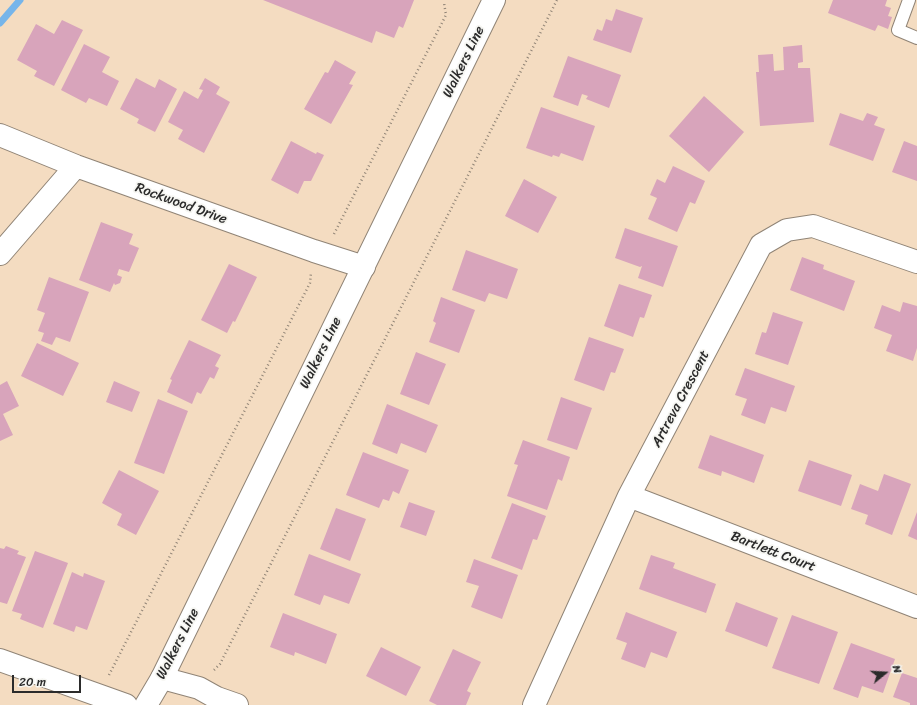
<!DOCTYPE html>
<html>
<head>
<meta charset="utf-8">
<style>
  body { margin:0 }
  #map { position:relative; width:917px; height:705px; overflow:hidden; background:#f4dcc1; font-family:Sriracha,sans-serif }
  canvas { display:block }
  .north { position:absolute; left:865px; top:653px; width:40px; height:40px; -webkit-text-stroke:3px #f6f6f2; paint-order:stroke; rotate:72deg; font-size:11px; font-weight:700; line-height:16px; text-align:center; color:#2b2b2b }
  .north::after { content:''; display:block; margin:auto; width:14px; height:18px; background:#2b2b2b; clip-path:polygon(50% 0,100% 100%,50% 72%,0 100%) }
  .scale { position:absolute; left:12px; top:675px; width:69px; height:18px; box-sizing:border-box; border:2px solid #2b2b2b; border-top:0; padding-left:5px; font-size:12px; line-height:14px; white-space:nowrap; color:#2b2b2b; -webkit-text-stroke:3px #f6f6f2; paint-order:stroke }
</style>
</head>
<body>
<div id="map">
<canvas width="917" height="705"></canvas>
<div class="north">N</div>
<div class="scale">20 m</div>
</div>
<script>
const ctx = document.querySelector('canvas').getContext('2d');
ctx.lineJoin = 'round';
function trace(path, color, width, dash) { ctx.strokeStyle = color; ctx.lineWidth = width; ctx.lineCap = dash ? 'butt' : 'round'; ctx.setLineDash(dash || []); ctx.stroke(path); }
function fill(path, color) { ctx.fillStyle = color; ctx.fill(path, 'evenodd'); }
function write(font, color, halo, rows, align = 'center') {
  ctx.font = font + ' Sriracha,sans-serif'; ctx.lineWidth = 3.5; ctx.setLineDash([]); ctx.textBaseline = 'middle'; ctx.strokeStyle = halo; ctx.fillStyle = color; for (const [text, x, y, turn = 0] of rows) {
    ctx.save(); ctx.translate(x, y); ctx.rotate((+turn || 0) * Math.PI / 180); ctx.textAlign = isNaN(turn) ? turn : align; if (halo) ctx.strokeText(text, 0, 0); ctx.fillText(text, 0, 0); ctx.restore();
  }
}
trace(new Path2D(`
  M0,23L20,0`), '#76b5ea', 7);
fill(new Path2D(`
  M263,0H414L403,28L399,26L394,38L376,31L372,43Z
  M833,0H887L885,6L891,8L888,16L892,17L888,29L878,25L875,31L828,13Z
  M616,9L643,18L631,53L593,40L597,29L602,31L606,19L612,21Z
  M62,20L83,30L54,86L34,76L37,71L17,60L36,24L54,34Z
  M84,44L110,57L102,72L119,81L107,106L89,98L86,103L61,90Z
  M802,45L803,62L798,63V68H810L814,122L760,126L756,72H759L758,55L773,54L774,71L784,70L783,47Z
  M568,56L621,75L609,108L586,99L588,96L582,94L578,106L553,97Z
  M335,60L356,72L349,84L353,85L331,124L304,109L325,72L328,73Z
  M136,78L155,88L159,79L177,89L155,132L137,123L139,119L120,109Z
  M205,78L220,87L216,94L230,102L204,153L178,139L183,130L168,122L184,91L198,99L203,90L199,89Z
  M704,96L744,132L709,172L669,136Z
  M541,107L595,126L583,161L561,153L559,157L553,155L552,157L526,148Z
  M840,113L863,121L867,113L878,117L874,125L885,129L873,161L829,145Z
  M291,141L316,154L317,152L324,155L311,181H304L298,194L271,180Z
  M904,141L917,146V181L892,172Z
  M673,166L705,181L695,204L690,202L677,232L648,219L657,198L650,195L657,179L665,183Z
  M524,179L557,197L538,233L505,216Z
  M101,222L133,234L129,244L139,248L129,272L119,269L117,275L122,277L120,283L115,285L114,283L110,292L79,280Z
  M625,228L678,246L663,287L638,278L642,266L640,267L615,258Z
  M466,250L518,269L507,299L489,293L485,302L452,290Z
  M802,257L824,265L823,269L855,281L844,311L790,290Z
  M229,264L257,277L235,322L233,321L227,333L201,320Z
  M49,277L89,292L70,342L56,337L52,345L41,341L44,333L38,331L45,313L37,310Z
  M619,284L652,295L644,318L640,317L633,337L604,326Z
  M441,297L475,310L459,353L429,342L436,323L433,321Z
  M903,302L917,306V348L913,361L886,351L892,335L874,328L882,305L900,312Z
  M773,312L803,322L788,365L755,354L762,332L766,333Z
  M589,337L624,349L615,373L611,372L604,391L574,380Z
  M189,340L221,355L215,366L219,368L214,379L210,377L201,394L197,392L192,404L167,392L172,380L170,379Z
  M37,343L79,363L63,396L21,376Z
  M416,352L446,364L429,405L400,394Z
  M745,368L795,386L786,412L771,407L765,424L741,415L747,399L735,395Z
  M7,381L19,406L3,414L13,435L0,441V385Z
  M114,381L140,392L132,412L106,402Z
  M561,397L592,408L577,450L547,440Z
  M158,399L188,411L164,474L134,463Z
  M387,404L438,425L426,453L401,443L397,454L372,444Z
  M710,435L764,455L754,483L722,471L721,476L698,468Z
  M523,440L570,457L562,481L558,479L547,510L507,496L518,465L514,464Z
  M363,452L409,470L399,494L393,491L389,501L383,499L379,508L346,495Z
  M809,460L852,475L841,506L798,491Z
  M119,470L159,491L136,535L117,525L122,514L102,503Z
  M884,474L911,484L892,535L865,524L868,515L851,509L860,484L878,491Z
  M409,502L435,511L426,536L400,527Z
  M512,503L546,516L537,540L533,539L522,570L491,558Z
  M336,508L366,519L350,561L320,549Z
  M917,512V540L908,536Z
  M6,546L19,551L17,554L26,557L7,604L0,602V548L4,549Z
  M35,551L68,563L43,628L20,619L22,614L12,611Z
  M309,554L361,574L349,604L324,595L320,605L294,595Z
  M651,555L675,563L673,568L716,584L706,613L639,589Z
  M474,559L518,575L502,619L471,607L479,586L466,582Z
  M72,572L83,577L84,573L105,581L87,630L76,626L74,632L53,624Z
  M736,602L778,618L767,647L725,631Z
  M626,612L677,632L667,658L651,652L645,668L621,659L627,643L616,639Z
  M283,613L337,634L326,664L295,652L294,656L270,647Z
  M792,615L838,632L819,684L772,668Z
  M851,643L895,659L883,693L862,686L858,698L833,689Z
  M381,647L421,667L406,696L366,676Z
  M453,649L481,662L467,691L471,693L466,705H437L429,701Z
  M902,673L917,678V705H910V703L893,697Z`), '#d8a4bb');
const lane = new Path2D(`
  M909,0L898,30L917,38`);
const street = new Path2D(`
  M0,135L76,166L314,251L364,267
  M0,254L76,166
  M629,496L917,607
  M0,660L126,705
  M162,678L199,688L217,698L237,705
  M534,705L629,496L761,245L787,230L813,226L917,262`);
const secondary = new Path2D(`
  M146,705L162,678L211,578L494,0`);
trace(lane, '#908476', 14);
trace(street, '#908476', 24);
trace(secondary, '#908476', 24);
trace(new Path2D(`
  M334,234L446,15L444,3
  M214,670L220,664L557,0
  M109,675L310,283L311,273`), '#908476', 2.5, [1, 3]);
trace(lane, '#fff', 12);
trace(street, '#fff', 22);
trace(secondary, '#fff', 22);
write('14px', '#2b2b2b', '#f6f6f2', [
  ["Walkers Line",464,62,-64],
  ["Rockwood Drive",181,204,20],
  ["Walkers Line",321,353,-64],
  ["Artreva Crescent",681,399,-62],
  ["Bartlett Court",773,552,21],
  ["Walkers Line",178,644,-63]
]);
</script>
</body>
</html>
